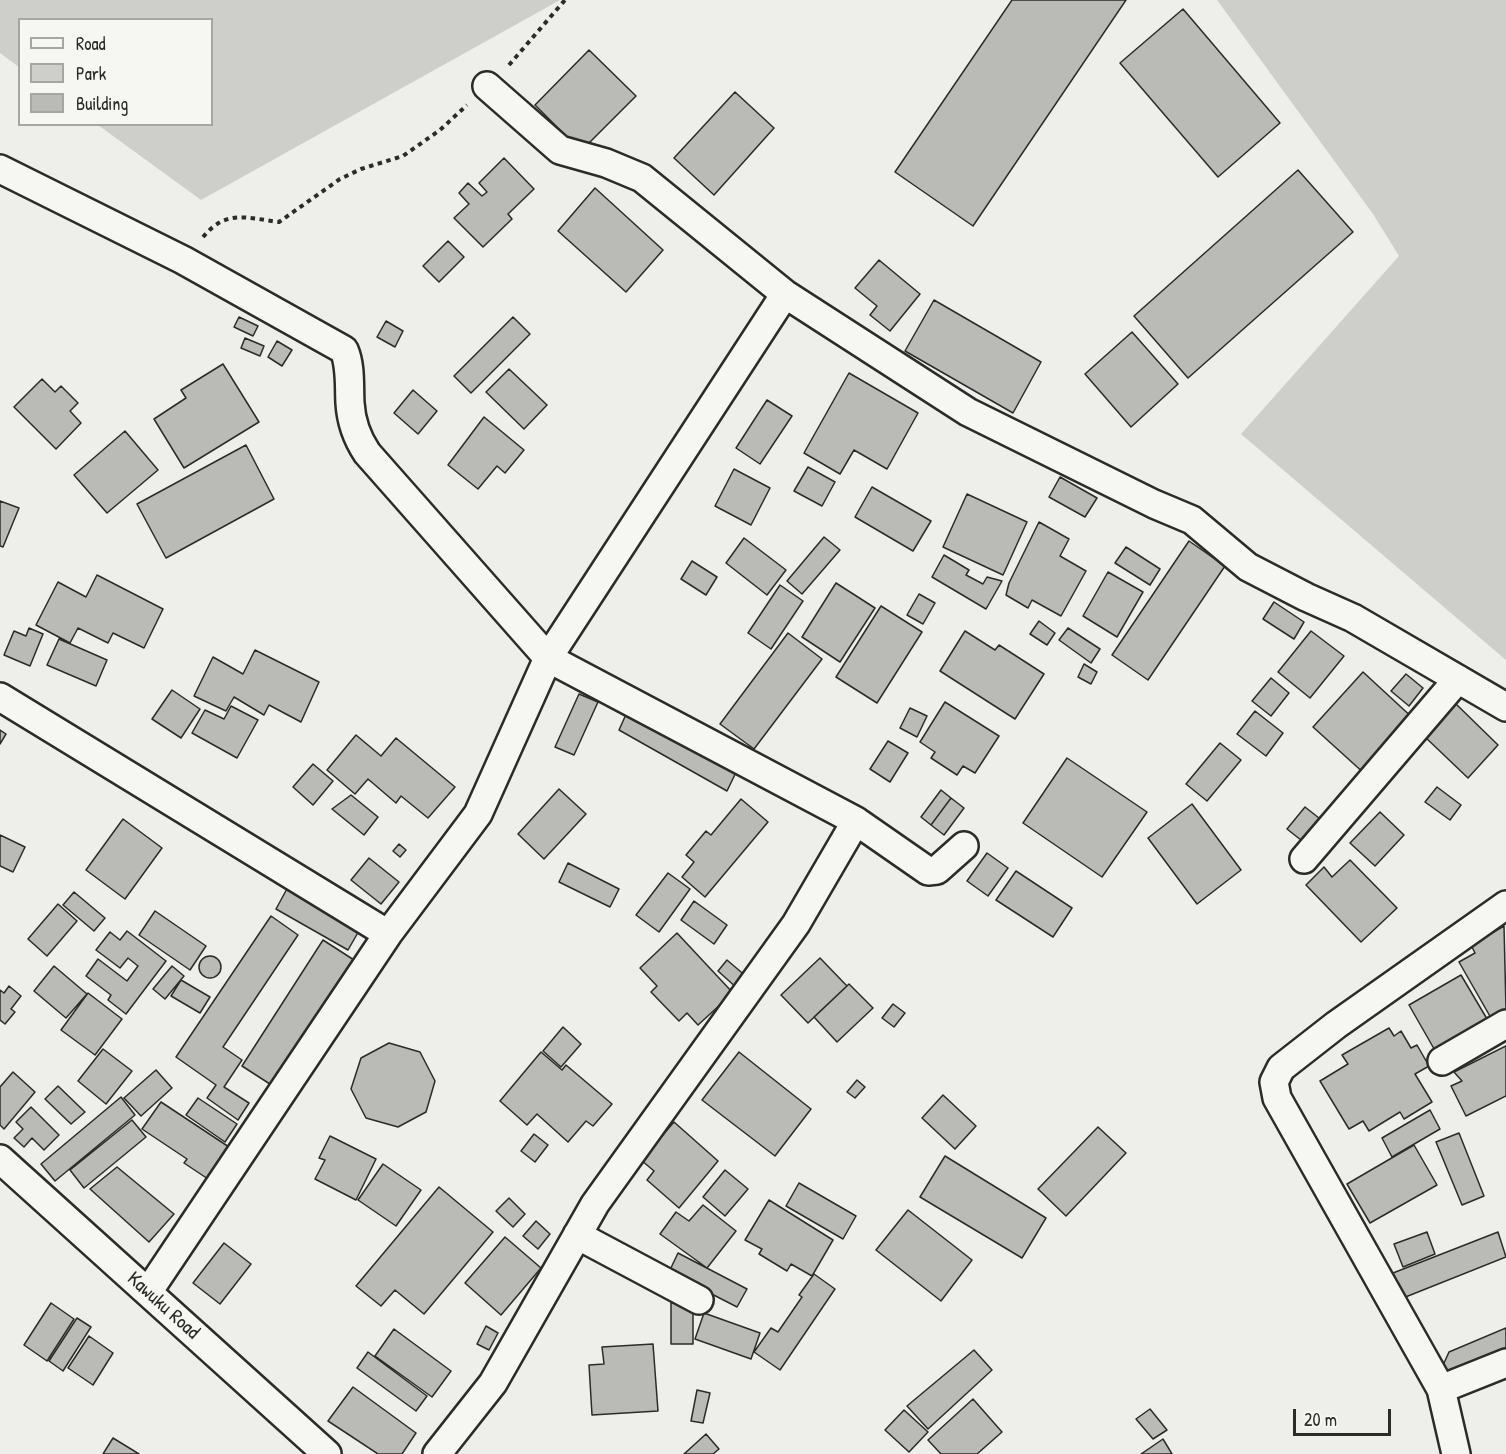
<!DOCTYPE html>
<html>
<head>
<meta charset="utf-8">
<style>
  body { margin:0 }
  #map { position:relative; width:1506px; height:1454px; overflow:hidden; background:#eeeeea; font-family:"Patrick Hand",sans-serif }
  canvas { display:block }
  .legend { position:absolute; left:18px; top:18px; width:195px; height:108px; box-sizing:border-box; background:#f6f6f2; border:2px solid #a5a5a2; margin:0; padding:8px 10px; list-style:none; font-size:18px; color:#2b2b2b }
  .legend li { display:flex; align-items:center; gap:12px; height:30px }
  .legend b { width:30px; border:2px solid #a5a5a2 }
  .scale { position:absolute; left:1293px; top:1409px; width:98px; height:27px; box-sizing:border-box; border:3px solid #2b2b2b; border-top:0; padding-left:8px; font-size:18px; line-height:21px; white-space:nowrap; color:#2b2b2b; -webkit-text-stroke:4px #f6f6f2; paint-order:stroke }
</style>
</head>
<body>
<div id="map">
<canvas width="1506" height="1454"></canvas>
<ul class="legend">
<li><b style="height:8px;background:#f6f6f2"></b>Road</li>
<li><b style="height:16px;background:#cececa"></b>Park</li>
<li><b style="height:16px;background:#babab7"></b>Building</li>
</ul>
<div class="scale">20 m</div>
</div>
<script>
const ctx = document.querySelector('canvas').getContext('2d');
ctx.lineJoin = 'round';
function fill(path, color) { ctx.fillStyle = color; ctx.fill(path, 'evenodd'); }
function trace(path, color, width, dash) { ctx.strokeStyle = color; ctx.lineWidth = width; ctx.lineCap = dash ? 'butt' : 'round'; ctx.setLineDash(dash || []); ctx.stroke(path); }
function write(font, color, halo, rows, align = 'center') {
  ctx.font = font + ' "Patrick Hand",sans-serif'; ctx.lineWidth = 5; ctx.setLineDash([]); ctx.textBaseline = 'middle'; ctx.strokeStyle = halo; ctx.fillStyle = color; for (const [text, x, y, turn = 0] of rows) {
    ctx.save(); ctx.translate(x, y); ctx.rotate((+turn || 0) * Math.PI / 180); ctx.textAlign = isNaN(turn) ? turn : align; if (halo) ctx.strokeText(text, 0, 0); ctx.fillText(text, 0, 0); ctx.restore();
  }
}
fill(new Path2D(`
  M0,0H560L201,200L98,125L212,124V20H20L19,67L0,53Z
  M1217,0H1506V660L1241,434L1399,256L1373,214Z`), '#cececa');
const building = new Path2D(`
  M1012,0H1126L973,226L895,172Z
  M1183,9L1280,123L1218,177L1120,63Z
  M589,50L636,96L581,151L535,105Z
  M735,92L774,128L714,195L674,158Z
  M504,158L534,189L508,214L512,219L483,247L454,218L469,204L459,193L468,183L482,196L487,192L479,183Z
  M1298,170L1353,232L1188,378L1134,316Z
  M595,188L663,250L626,292L558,231Z
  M448,241L464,257L439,282L423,266Z
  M879,260L920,294L890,331L870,315L877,306L855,288Z
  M934,300L1041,362L1013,413L905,351Z
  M239,317L258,326L253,336L234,327Z
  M513,317L530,334L471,393L454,376Z
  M386,321L403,331L395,347L377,337Z
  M1132,332L1178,384L1131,427L1085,374Z
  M245,338L264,346L260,356L241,348Z
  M277,341L292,350L282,366L268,357Z
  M223,364L259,422L184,468L154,419L186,398L181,390Z
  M509,369L547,405L524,429L486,392Z
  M849,373L918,413L887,469L854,450L840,474L804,453Z
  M42,379L55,392L61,386L78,403L70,411L81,423L56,449L14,407Z
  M413,390L437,411L418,434L394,413Z
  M767,400L792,416L760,464L736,448Z
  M484,417L524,450L505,473L497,466L478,489L448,465Z
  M125,431L158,470L107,513L74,475Z
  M246,445L274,499L166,558L137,504Z
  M808,467L835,482L822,506L794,491Z
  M734,469L770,488L751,525L715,506Z
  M1060,477L1097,498L1085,517L1049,497Z
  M872,487L931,521L913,551L855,517Z
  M967,494L1027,522L1003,575L943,547Z
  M0,501L19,508L3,547L0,546Z
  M1039,522L1069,539L1060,556L1086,571L1061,616L1032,600L1028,608L1006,595L1009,583Z
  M824,537L840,550L802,594L787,581Z
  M744,538L786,570L767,595L726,563Z
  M1189,541L1225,566L1148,680L1112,655Z
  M1126,547L1160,569L1150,585L1115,563Z
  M944,555L969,570L966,575L983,584L987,577L1002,581L986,609L932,577Z
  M692,561L717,577L706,595L681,579Z
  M1108,572L1143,592L1117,637L1083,616Z
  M97,575L163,609L144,648L113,633L108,643L78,628L70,643L36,625L58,582L86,597Z
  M836,583L875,608L840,662L802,637Z
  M780,585L803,601L771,649L748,633Z
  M919,594L935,603L923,624L907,615Z
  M1274,602L1304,622L1294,639L1263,619Z
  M881,606L922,632L877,703L836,677Z
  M1039,621L1055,633L1047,645L1030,634Z
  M29,628L43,634L30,666L4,655L14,631L26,636Z
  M1068,628L1100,649L1091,663L1059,640Z
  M965,631L995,650L999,645L1044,674L1015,719L940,671Z
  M1311,631L1344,656L1310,698L1278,672Z
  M788,633L822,659L754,749L720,724Z
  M59,639L107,660L96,686L47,665Z
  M255,650L319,682L301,722L269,705L264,715L234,697L226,711L194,696L213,657L243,674Z
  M1084,664L1097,672L1091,684L1078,677Z
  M1363,672L1415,720L1366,775L1313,727Z
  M1406,674L1423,688L1409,706L1391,691Z
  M1271,678L1289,693L1271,716L1252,701Z
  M172,690L200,709L181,738L152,719Z
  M579,694L598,702L574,755L555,747Z
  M945,702L999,736L975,773L963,766L957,775L931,758L935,752L920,742Z
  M1455,703L1498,745L1468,778L1424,736Z
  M231,706L258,720L237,758L192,733L205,710L224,719Z
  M910,708L927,716L917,737L900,728Z
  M628,710L740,764L727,791L619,730Z
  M1255,711L1283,733L1266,756L1237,734Z
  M0,730L6,734L0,744Z
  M356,735L381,756L396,738L455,787L428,818L401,796L396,803L368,779L355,794L327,770Z
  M888,741L908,753L890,782L870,769Z
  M1220,743L1241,760L1207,801L1186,784Z
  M1067,758L1147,812L1102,877L1023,823Z
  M313,764L333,781L313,805L293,787Z
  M1437,787L1461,805L1450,820L1425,802Z
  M559,789L586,814L544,859L518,834Z
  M941,790L951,798L931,825L921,817Z
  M351,795L378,817L364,835L332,809Z
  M951,798L964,808L944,835L931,825Z
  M741,799L768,822L705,897L682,877L694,862L686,855L706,831L711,835Z
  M1192,804L1241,870L1197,904L1148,838Z
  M1305,807L1324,822L1306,844L1287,829Z
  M1380,812L1404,835L1375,866L1350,843Z
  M123,819L162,848L125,899L86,870Z
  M0,835L25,847L13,872L0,866Z
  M399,844L406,850L400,857L393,851Z
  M987,853L1008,868L988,896L967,881Z
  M369,858L399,882L381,904L351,880Z
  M1350,860L1397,908L1361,942L1306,885L1324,867L1332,877Z
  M568,863L619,889L610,907L559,882Z
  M1016,871L1072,908L1053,937L996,900Z
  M668,873L690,889L659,932L636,915Z
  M288,887L360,929L348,950L276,909Z
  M74,892L105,918L94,931L63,905Z
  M694,901L727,925L714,944L681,920Z
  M58,904L77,921L47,956L28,939Z
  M155,911L206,946L190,970L139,935Z
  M271,916L298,935L223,1047L242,1060L224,1087L249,1103L238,1120L207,1098L216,1085L176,1057Z
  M1504,926L1506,1010L1491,1018L1459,962L1475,953L1471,945Z
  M127,931L166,961L126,1014L108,1000L111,995L86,976L98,959L127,981L138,966L128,958L120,968L96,950L110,932L120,940Z
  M677,933L733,993L698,1025L687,1013L679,1021L651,992L657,986L640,968Z
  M323,940L354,960L273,1086L242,1066Z
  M199 967a11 11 0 1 1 22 0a11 11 0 1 1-22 0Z
  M820,958L847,986L808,1023L781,995Z
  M727,960L748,978L738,989L718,971Z
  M54,966L87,994L66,1018L34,991Z
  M172,966L184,976L165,999L153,989Z
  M1461,975L1490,1024L1437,1054L1409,1005Z
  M181,980L210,997L200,1013L171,996Z
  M849,984L873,1008L837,1042L814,1017Z
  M9,986L21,996L11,1009L15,1012L5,1024L0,1020V990L4,993Z
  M88,993L122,1019L95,1055L61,1030Z
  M893,1004L905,1013L894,1027L882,1018Z
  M563,1027L581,1044L561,1067L543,1051Z
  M1389,1028L1394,1036L1401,1031L1411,1048L1417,1045L1429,1066L1415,1074L1432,1102L1404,1119L1400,1112L1369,1131L1363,1121L1349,1129L1320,1081L1348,1064L1342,1055Z
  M389,1043L420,1052L435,1081L426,1112L398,1127L366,1118L351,1089L361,1058Z
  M1506,1046V1096L1466,1116L1451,1086L1462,1081L1454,1072Z
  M103,1049L132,1071L106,1104L78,1081Z
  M541,1052L562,1070L566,1065L612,1104L593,1126L586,1121L568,1142L537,1114L527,1125L500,1101Z
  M739,1052L811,1109L775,1156L702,1100Z
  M156,1070L172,1088L141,1116L124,1098Z
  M13,1072L35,1092L4,1129L0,1125V1087Z
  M857,1080L865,1087L855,1098L847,1092Z
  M58,1086L85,1112L71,1124L45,1099Z
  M943,1095L976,1126L955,1149L922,1118Z
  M121,1097L135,1115L55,1181L41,1164Z
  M198,1098L237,1124L225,1142L186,1115Z
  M161,1102L229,1147L208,1179L184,1163L187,1159L142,1129Z
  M31,1107L59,1135L44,1150L32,1138L24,1147L14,1138L23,1129L16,1122Z
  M1430,1110L1440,1129L1392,1157L1382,1138Z
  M132,1120L146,1137L84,1188L70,1170Z
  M674,1122L718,1161L679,1208L647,1180L654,1171L641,1160Z
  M1098,1127L1126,1153L1066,1216L1038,1189Z
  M1459,1133L1484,1196L1462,1205L1436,1142Z
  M534,1134L548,1145L535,1162L521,1151Z
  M330,1136L376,1159L356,1200L315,1179L325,1160L319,1158Z
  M1414,1145L1437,1185L1370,1223L1347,1184Z
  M945,1156L1046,1218L1022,1258L920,1197Z
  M383,1164L421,1190L396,1226L358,1200Z
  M117,1167L174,1214L149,1242L90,1189Z
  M725,1170L748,1189L725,1216L703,1197Z
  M799,1183L856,1216L843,1239L786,1206Z
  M439,1187L493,1232L424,1314L395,1290L381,1306L356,1286Z
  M509,1198L525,1214L513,1227L496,1211Z
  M769,1200L833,1240L812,1276L791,1264L787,1271L759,1254L762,1249L745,1240Z
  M703,1205L736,1231L707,1268L660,1234L676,1212L689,1221Z
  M908,1210L972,1260L941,1301L876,1250Z
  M536,1221L550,1234L538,1249L523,1236Z
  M1427,1232L1435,1254L1403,1267L1394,1244Z
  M1498,1232L1506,1257L1403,1298L1393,1273Z
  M505,1237L541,1268L501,1315L465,1283Z
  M224,1243L251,1264L220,1304L193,1283Z
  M678,1253L747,1289L737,1307L669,1272Z
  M814,1274L835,1289L780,1370L754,1352L771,1328L778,1332L802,1297L799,1295Z
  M51,1303L74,1319L47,1361L24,1345Z
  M671,1303H693V1344H671Z
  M704,1313L760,1333L751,1359L695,1339Z
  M77,1318L91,1327L63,1371L49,1361Z
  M486,1326L498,1333L489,1350L477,1344Z
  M1506,1328V1351L1439,1374L1449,1352Z
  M394,1329L451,1371L432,1397L375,1356Z
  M89,1336L113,1353L93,1385L68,1368Z
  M653,1344L658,1411L592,1415L589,1365L604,1364L602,1347Z
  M974,1350L992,1370L928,1429L907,1406Z
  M368,1352L427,1396L416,1411L357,1368Z
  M353,1387L416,1433L402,1454H378L328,1421Z
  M697,1390L710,1393L703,1423L691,1421Z
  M973,1399L1002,1432L977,1454H941L928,1440Z
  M1150,1409L1167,1430L1153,1439L1136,1419Z
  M904,1410L928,1432L909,1452L885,1430Z
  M706,1434L719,1449L713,1454H684Z
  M113,1438L139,1454H103Z
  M1163,1439L1172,1454H1141Z`);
fill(building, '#babab7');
trace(building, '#2b2b2b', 1.5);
const minor = new Path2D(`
  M487,86L560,150L606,163L642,178L785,294L968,412L1154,504L1192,520L1248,567L1306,597L1353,618L1506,707
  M0,169L183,260L344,350C351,366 349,386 350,403C351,420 357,438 367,453L548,658L856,821L928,871L937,870L964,846
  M0,697L388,934
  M1304,859L1458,679
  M1442,1061L1506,1024
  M0,1159L327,1454
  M577,1235L699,1300
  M148,1292L388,934L478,814L548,658L785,294
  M1441,1389L1277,1098L1274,1082L1281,1068L1336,1025L1506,905
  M437,1454L493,1383L595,1204L796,924L856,821
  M1456,1454L1441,1389L1506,1363`);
trace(minor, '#2b2b2b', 32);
trace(new Path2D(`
  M509,65L565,0
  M203,237C226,209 247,218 279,222L340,179L361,169L403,156L440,130L467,105`), '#2b2b2b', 4, [4.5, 4.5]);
trace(minor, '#f6f6f2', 27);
write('20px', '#2b2b2b', '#f6f6f2', [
  ["Kawuku Road",163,1306,42]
]);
</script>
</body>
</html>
